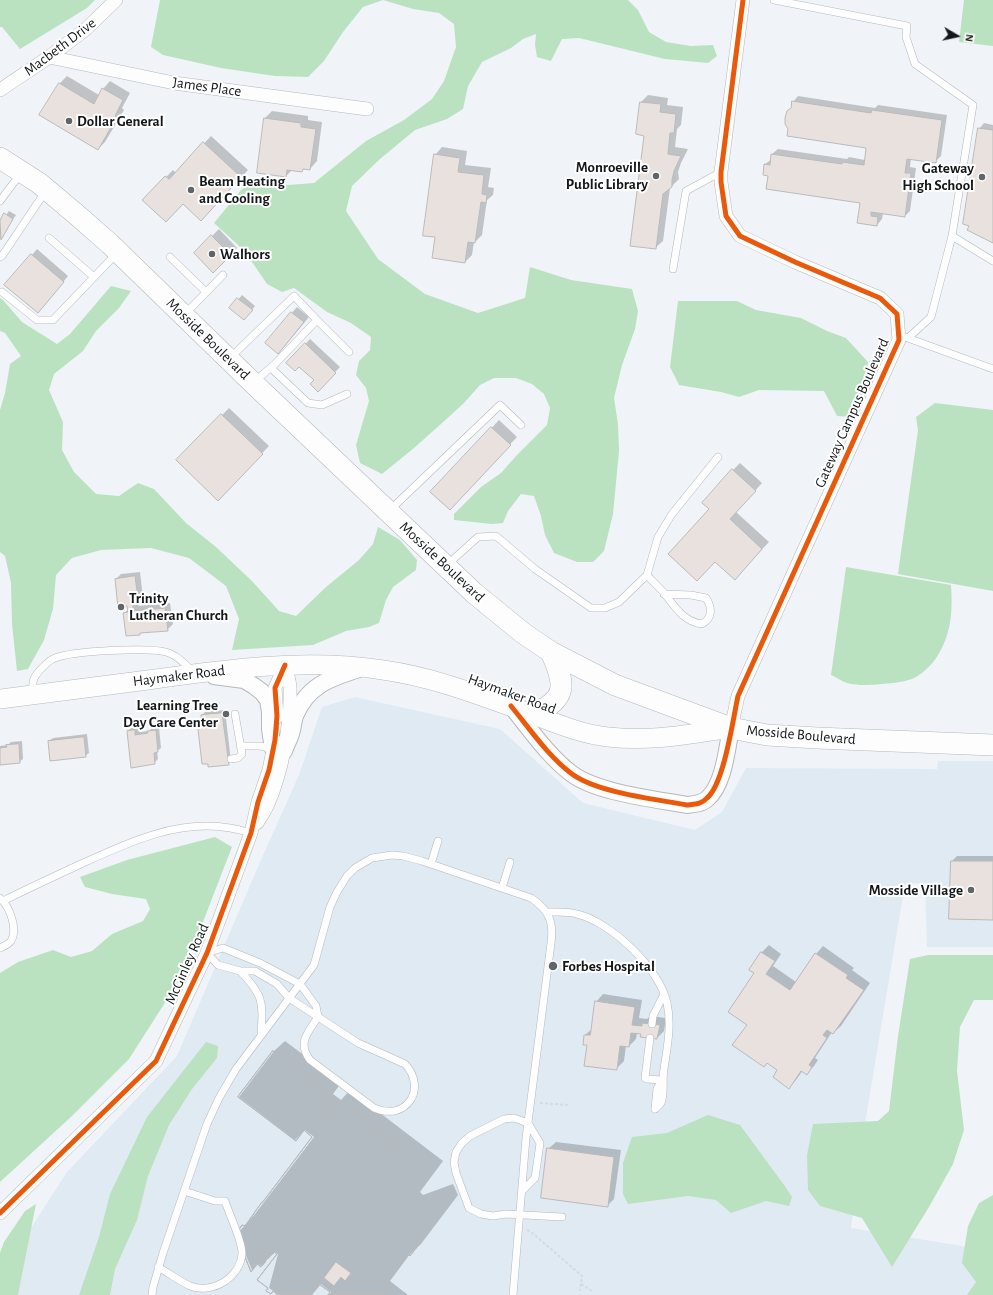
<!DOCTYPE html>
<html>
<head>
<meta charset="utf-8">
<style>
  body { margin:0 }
  #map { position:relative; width:993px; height:1295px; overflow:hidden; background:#f0f4f8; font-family:"Alegreya Sans",sans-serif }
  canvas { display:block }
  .north { position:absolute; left:937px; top:16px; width:40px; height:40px; -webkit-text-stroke:3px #fff; paint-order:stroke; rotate:99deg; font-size:11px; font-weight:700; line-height:16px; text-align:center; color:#15181a }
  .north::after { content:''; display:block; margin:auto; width:14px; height:18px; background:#15181a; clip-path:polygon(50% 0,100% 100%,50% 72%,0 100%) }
</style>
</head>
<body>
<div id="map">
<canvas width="993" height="1295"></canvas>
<div class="north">N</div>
</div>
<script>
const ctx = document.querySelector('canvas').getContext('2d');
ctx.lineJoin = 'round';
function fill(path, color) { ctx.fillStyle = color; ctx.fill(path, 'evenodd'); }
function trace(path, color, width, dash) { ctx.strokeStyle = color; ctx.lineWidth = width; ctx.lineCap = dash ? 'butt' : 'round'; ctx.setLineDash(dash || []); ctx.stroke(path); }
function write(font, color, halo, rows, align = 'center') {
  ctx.font = font + ' "Alegreya Sans",sans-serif'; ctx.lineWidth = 4; ctx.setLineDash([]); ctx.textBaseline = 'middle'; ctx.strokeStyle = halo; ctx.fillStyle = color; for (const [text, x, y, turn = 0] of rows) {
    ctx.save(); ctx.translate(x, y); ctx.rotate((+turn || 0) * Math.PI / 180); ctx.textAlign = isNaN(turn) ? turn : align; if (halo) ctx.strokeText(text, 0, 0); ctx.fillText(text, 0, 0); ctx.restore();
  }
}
fill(new Path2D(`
  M355,697L500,729L583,803L695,830L722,812L746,768L937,769L938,761H993V947H927L925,883L905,884L866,1118L851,1228L993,1251V1295H0V1276L67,1172L177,1056L260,862L299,775L322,707Z`), '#e0eaf3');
fill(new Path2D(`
  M0,0H95L87,8L20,49L2,27H0Z
  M160,0H628L638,10L649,32L666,42L691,46L713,45L717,56L708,63L665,59L579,38L562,39L551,61L537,57L535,45L536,34L523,39L511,48L482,62L468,86L463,109L447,119L415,130L380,159L352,186L346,211L378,259L425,294L478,313L525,298L530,267L571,280L632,289L638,311L635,329L622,365L614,398L618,424L619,451L613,514L604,551L593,562H577L554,553L545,535L541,516L534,496L521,494L508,511L503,523L492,524L454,520V514L481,487L501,473L516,456L547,425L550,408L544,394L532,384L516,378H494L480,385L464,403L441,424L414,448L382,474L360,463L356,445L369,401L366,388L356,375L359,361L370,350L371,337L351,323L327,312L294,288L282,292L267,284L252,262L238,245L214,223L241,190L253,182L288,185L314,183L366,141L404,120L432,99L444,81L456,47L454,24L439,13L413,9L383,0L363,7L343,32L324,61L308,77L275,76L221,68L163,55L151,47Z
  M964,0H993V46L959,42Z
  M111,286L131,291L119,308L96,331L83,351L54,374L49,390L63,422L62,450L74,472L96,494L119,496L138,483L154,489L186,523L216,547L252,581L279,611L296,616L326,587L359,560L373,544L378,527L400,540L417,560L416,570L393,587L386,600L379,623L369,627L346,631L313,645L232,650L239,619L226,586L189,558L151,548L101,550L72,558L56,575L53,609L44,640L28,669L17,671L12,624L11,583L5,556L0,552V410L5,393L10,364L21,356L5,333L0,331V298L3,300L22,322L57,344L70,334Z
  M678,301H737L756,310L801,318L827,331L846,338L868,362L864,390L852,417L837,416L824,391L759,390L739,397L721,392L679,385L670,367Z
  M935,403L993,410V591L898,574L918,430L916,417Z
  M846,567L951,585C953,613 951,638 934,661C929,667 923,673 916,677C907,682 893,683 883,684C871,685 859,686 847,683C841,681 836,677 831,675Z
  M215,837L232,847L182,976L129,1059L72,1116L0,1182V973L18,962L53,950L71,957L92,951L112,934L143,921L150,909L146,899L112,894L85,887L80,877L127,860Z
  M928,955H993V1000H974L960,1027L957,1071L964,1130L953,1164L929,1207L892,1267L862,1218L820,1206L808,1190L807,1155L813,1124L878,1121L889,1111L898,1036L910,959Z
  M206,1042L218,1046L217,1058L192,1089L169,1125L148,1176L137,1220L115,1269L110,1295H79L99,1237L110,1194L147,1117Z
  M708,1115L740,1125L784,1185L792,1197L789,1206L766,1201L731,1213L716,1200L688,1196L628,1204L623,1194V1163L632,1137L667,1133Z
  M993,1195V1295H967L976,1282L962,1263L968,1226L979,1203Z
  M36,1204L18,1295H0V1253L4,1242L25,1211Z`), '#bae2c0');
fill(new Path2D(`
  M67,76L99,95L103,89L110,81L130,93L122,108L124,110L105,142L98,149L41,115L60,83Z
  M648,95L668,98L667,105L683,107L681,125L677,129L675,147L688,149L681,163L678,172L679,179L670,188L663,241L655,248L641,102Z
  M798,96L875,108L878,105L947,115L941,156L935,162L911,158L910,167L916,168L910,211L905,216L883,213L882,219L877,225L861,202L769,175L765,164L772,159V154L778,149L847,159L849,157L865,160L867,147L792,108L793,102Z
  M272,111L308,116V120L322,122L317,161L310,169L305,168L302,171L292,170L286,176L265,118Z
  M984,123L993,125V242L970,226L979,129Z
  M211,136L248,170L208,212L183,202L166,177L173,170L176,173Z
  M442,147L467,151L465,165L491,168L488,187L494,188L493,195L487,200L482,235L475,242H474L472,255L465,262L436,236L435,155Z
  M9,211L16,215L0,239V223Z
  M219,229L237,248L213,271L195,253Z
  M37,249L68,276L43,307L32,255Z
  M242,295L255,306L247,316L231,308Z
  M297,307L309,317L284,347L267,342Z
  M310,339L340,367L318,390L315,380L299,365L288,363Z
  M229,408L269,446L218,499L178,460Z
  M499,420L517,437L457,501L432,492Z
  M740,463L762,483L736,512L769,542L742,571L715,561L710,509L733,470Z
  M140,572L143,598L138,604V606L170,603L173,624L167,630L141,632L140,634L124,613L129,609L116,579L121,574Z
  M225,710L231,761L228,764L198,721L205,712Z
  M159,727L161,748L157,751L158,759L154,763L128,731L131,728H138L139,732L149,731L152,728Z
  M87,734L89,753L85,756L49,741L53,738Z
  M22,741L23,759L19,762L0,764V746L8,745L11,742Z
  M957,856H993V919L952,861Z
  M769,945L781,954L773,966L796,982L816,954L823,946L854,968L852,970L870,983L841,1026L833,1033L832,1032L815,1058L818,1060L814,1066L807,1073L803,1070L796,1080L789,1087L779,1070L768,1062L764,1066L748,1025L755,973L750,969L762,952Z
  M603,994L642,1000L639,1018L647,1019L650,1016L666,1018L664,1031L657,1038L637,1033L636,1039L629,1046L626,1045L624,1061L617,1068L585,1035L592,1029L596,1002Z
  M285,1041L341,1083L333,1094L341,1100L350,1090L443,1161L420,1192L423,1195L453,1184L458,1195L421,1244L410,1254L390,1281L408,1295H329L331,1292L321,1284L312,1295H279L269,1288L278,1254L275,1252L261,1266L258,1264L252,1270L237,1234L255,1214L314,1137L305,1130L295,1140L239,1097L274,1051Z
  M556,1142L621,1150L614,1199L607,1206L548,1149Z`), '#0003');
const building = new Path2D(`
  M59,83L94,104L102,88L123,100L115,116L117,117L98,150L39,115Z
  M792,101L871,113L872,110L942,120L936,163L907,159L905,173H911L905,217L871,212V216L878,217L877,226L857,223L860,203L766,189L768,176L763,175L764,164L770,165L771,154L842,164V162L864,165L866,148L787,136L788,129L785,124V118L787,111L791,108Z
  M640,102L661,104L660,112L676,114L674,133H670L668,154L681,156L674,171L672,180V187L663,194L656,249L630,246L644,136L636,134Z
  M264,118L301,123V127L316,129L310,170L303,169L302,172L287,170L286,177L257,173Z
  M978,128L993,130V243L967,230L969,226L963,224Z
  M203,142L241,177L201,221L183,204L166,222L142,200L165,176L169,179Z
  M434,154L460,158L458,172L484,175L482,194L487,195L486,203L481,202L475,243L468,242L465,263L432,258L435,237L423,236Z
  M4,213L13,219L1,240L0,221Z
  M211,235L231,255L213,273L194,253Z
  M31,254L64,282L38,313L4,285Z
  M237,298L253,310L244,320L229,308Z
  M291,312L304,322L278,354L265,343Z
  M305,343L336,373L318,392L310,384L314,380L299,367L295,371L286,363Z
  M221,414L263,454L218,501L176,460Z
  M491,427L511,445L450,510L430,492Z
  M732,469L756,491L730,519L762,549L735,580L715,562L697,581L668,554L709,509L702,503Z
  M135,576L139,605L133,606V611L165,608L168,631L140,633V635L126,636L123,613L128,612L127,606L118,608L115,579Z
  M222,713L229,765L208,767V764H202L197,721L201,720V715Z
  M135,730V735L148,733L147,731L156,730L158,752L154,753L155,764L131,768L127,731Z
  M84,737L86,757L50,761L48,741Z
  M19,744L20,763L0,765V748L7,747L6,745Z
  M951,861H993V920L949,919Z
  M761,952L775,961L766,974L790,990L815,953L848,975L846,978L864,990L833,1034L827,1030L823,1035L827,1038L809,1065L812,1067L807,1075L801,1071L789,1089L773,1077L777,1070L767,1063L764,1067L732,1045L747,1025L728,1012L754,973L749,970Z
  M595,1001L635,1007L632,1025L642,1026V1023L660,1025L657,1039L640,1037L641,1034L631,1033L629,1047L620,1046L617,1070L584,1066L587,1045H583L584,1035H590Z
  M273,1051L331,1095L323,1105L330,1111L339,1100L433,1172L410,1204L412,1205L442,1195L448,1207L410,1256L409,1254L380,1293L383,1295H328L330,1292L319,1284L311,1295H278L273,1291L271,1294L266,1291L268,1288L257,1280L277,1254L274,1252L273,1254L268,1250L262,1258L266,1261L261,1267L257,1264L251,1272L236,1234L242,1225L245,1226L262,1202V1203L312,1137L304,1130L296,1141L238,1097ZM336,1262L351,1273L345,1281L341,1277L334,1286L324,1278Z
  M273,1051L331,1095L323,1105L330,1111L339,1100L433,1172L410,1204L412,1205L442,1195L448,1207L410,1256L409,1254L380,1293L383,1295H328L330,1292L319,1284L311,1295H278L273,1291L271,1294L266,1291L268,1288L257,1280L277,1254L274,1252L273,1254L268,1250L262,1258L266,1261L261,1267L257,1264L251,1272L236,1234L242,1225L245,1226L262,1202V1203L312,1137L304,1130L296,1141L238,1097Z
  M547,1148L614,1157L608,1207L541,1198Z`);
fill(building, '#e9e1de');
trace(building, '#bababb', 1);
const service = new Path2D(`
  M774,0L907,26L906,37L915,64L973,105L952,236L931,317L908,338
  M0,201L21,173
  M952,236L993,261
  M49,238L94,277
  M0,257L2,256L45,192
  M170,257L206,292
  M673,269L686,191L721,172
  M2,292L37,320H53L117,253
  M185,314L223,275
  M317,320L349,352
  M905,337L993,369
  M230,358L294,296L317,320L275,364L255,381
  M271,368L308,403L322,405L347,394
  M390,510L500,405L521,425
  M447,565L478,537L496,536L535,569L591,608H605L619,602L647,575L658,537L672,514L718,457
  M647,575C652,581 659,587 664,593C675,607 684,622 702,624C713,618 712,607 706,598L691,595L664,594
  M32,694C33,690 32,683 34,679C36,673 49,660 55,658C72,651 149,647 166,652C177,655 185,664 193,672
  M240,746H260L274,749
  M231,759L238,758L242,754L235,714
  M431,864L438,841
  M502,888L510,862
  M3,901C29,888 55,876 81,864C127,843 177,819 230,828C237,829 244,831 251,833
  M547,912C558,912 567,911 577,914C611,922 660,969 667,1003C672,1025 667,1048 664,1069C662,1078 665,1096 661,1103C660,1105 657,1107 655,1109
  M0,948C4,946 8,945 11,941C18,929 10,907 0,898
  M240,971C264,996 263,1002 261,1035
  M289,998L358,1043L405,1064C428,1089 406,1122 374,1108L310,1060C297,1043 308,1032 318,1017L316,1006L300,984L260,963L223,948L207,953L218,965L240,971H255L277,984L289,998
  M652,1024L653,1016L664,994
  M650,1038L645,1078L647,1079L662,1080
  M655,1109L657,1089L662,1080
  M522,1191L535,1178L540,1143L528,1123L514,1118L504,1119L470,1136L462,1143L456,1152L454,1162L456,1173L469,1208L481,1214L493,1216L506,1214L562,1217
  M158,1267C169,1273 179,1281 190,1286C212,1295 241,1277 242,1253C242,1240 229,1214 225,1201H215L184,1191
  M152,1295L153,1287L163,1253L207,1124L219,1098L236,1069L314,965L330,907L337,892L347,876L355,868L372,858L392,855L403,856L422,861L531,898C549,910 554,922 551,943L526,1138L513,1295`);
const minor = new Path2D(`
  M49,57L174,83L367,109
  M0,90L49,57L86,29L116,0
  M277,717L275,688L285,665
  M731,728L738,696L899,340L897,314L880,298L795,262L740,236L726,216L721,182V172L743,0
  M257,823C261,817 265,811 268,804C282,772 291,724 290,689C290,681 287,673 285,665
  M0,1213L156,1061L207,953L251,833L258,802L269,770L275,741`);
const tertiary = new Path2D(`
  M214,676L244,680L254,686L262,692L268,700L270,712V729L273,749
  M511,706C530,729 548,756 572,774C598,793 655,799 687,805C695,804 702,804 708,798C724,784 727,748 731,728
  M284,751C286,745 289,740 291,734C293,728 293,722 295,716C307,686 330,678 359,669`);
const secondary = new Path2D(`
  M0,699C49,693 99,686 148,680C226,669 305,658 383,670C433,677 479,695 526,712C553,722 580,734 608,737C650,742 690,734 731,728`);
const primary = new Path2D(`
  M0,158L39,183L77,215L110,244L253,383L474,593L523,633L551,652L615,685L731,728L767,735L817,738L993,745
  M532,714C569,700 565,683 551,652`);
trace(service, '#b5b8bb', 8);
trace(minor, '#b5b8bb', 14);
trace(tertiary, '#b5b8bb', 18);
trace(secondary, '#b5b8bb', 20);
trace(primary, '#b5b8bb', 22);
trace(new Path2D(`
  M540,1103L568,1105
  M527,1230L530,1231L582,1276L580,1291
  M581,1284L592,1291`), '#d9dadb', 2, [3, 2]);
trace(service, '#fdfdfe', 7);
trace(minor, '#fdfdfe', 13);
trace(tertiary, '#fdfdfe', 16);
trace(secondary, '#fdfdfe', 19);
trace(primary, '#fdfdfe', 21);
trace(new Path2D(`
  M511,706C530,729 548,756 572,774C598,793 655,799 687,805C695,804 702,804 707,798C724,784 733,719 738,696L899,340L897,314L880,298L795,262L740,236L726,216L721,182V172L743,0
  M0,1213L156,1061L207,953L251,833L258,802L269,770L275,740L277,716L275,688L285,665`), '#e8590c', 5);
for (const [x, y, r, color] of [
  [69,121,4,"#626568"],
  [656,176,4,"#626568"],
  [982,177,4,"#626568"],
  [191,190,4,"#626568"],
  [212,254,4,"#626568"],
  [121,607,4,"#626568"],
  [226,714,4,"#626568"],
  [971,890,4,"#626568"],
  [553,966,5,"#626568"]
]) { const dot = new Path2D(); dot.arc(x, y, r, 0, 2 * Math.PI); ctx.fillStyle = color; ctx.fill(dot); trace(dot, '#fff', 1.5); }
write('15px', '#15181a', '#fff', [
  ["Macbeth Drive",60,47,-37],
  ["James Place",207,87,8],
  ["Mosside Boulevard",208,339,44],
  ["Gateway Campus Boulevard",852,413,-66],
  ["Mosside Boulevard",442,562,43],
  ["Haymaker Road",179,676,-7],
  ["Haymaker Road",512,694,20],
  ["Mosside Boulevard",801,735,5],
  ["McGinley Road",187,964,-66]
]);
write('bold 15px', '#15181a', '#fff', [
  ["Dollar General",77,121],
  ["Monroeville",648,167,"right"],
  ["Public Library",648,184,"right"],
  ["Gateway",974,168,"right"],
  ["High School",974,185,"right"],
  ["Beam Heating",199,181],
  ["and Cooling",199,198],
  ["Walhors",220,254],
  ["Trinity",129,598],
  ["Lutheran Church",129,615],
  ["Learning Tree",218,705,"right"],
  ["Day Care Center",218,722,"right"],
  ["Mosside Village",963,890,"right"],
  ["Forbes Hospital",562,966]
], 'left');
</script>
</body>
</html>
